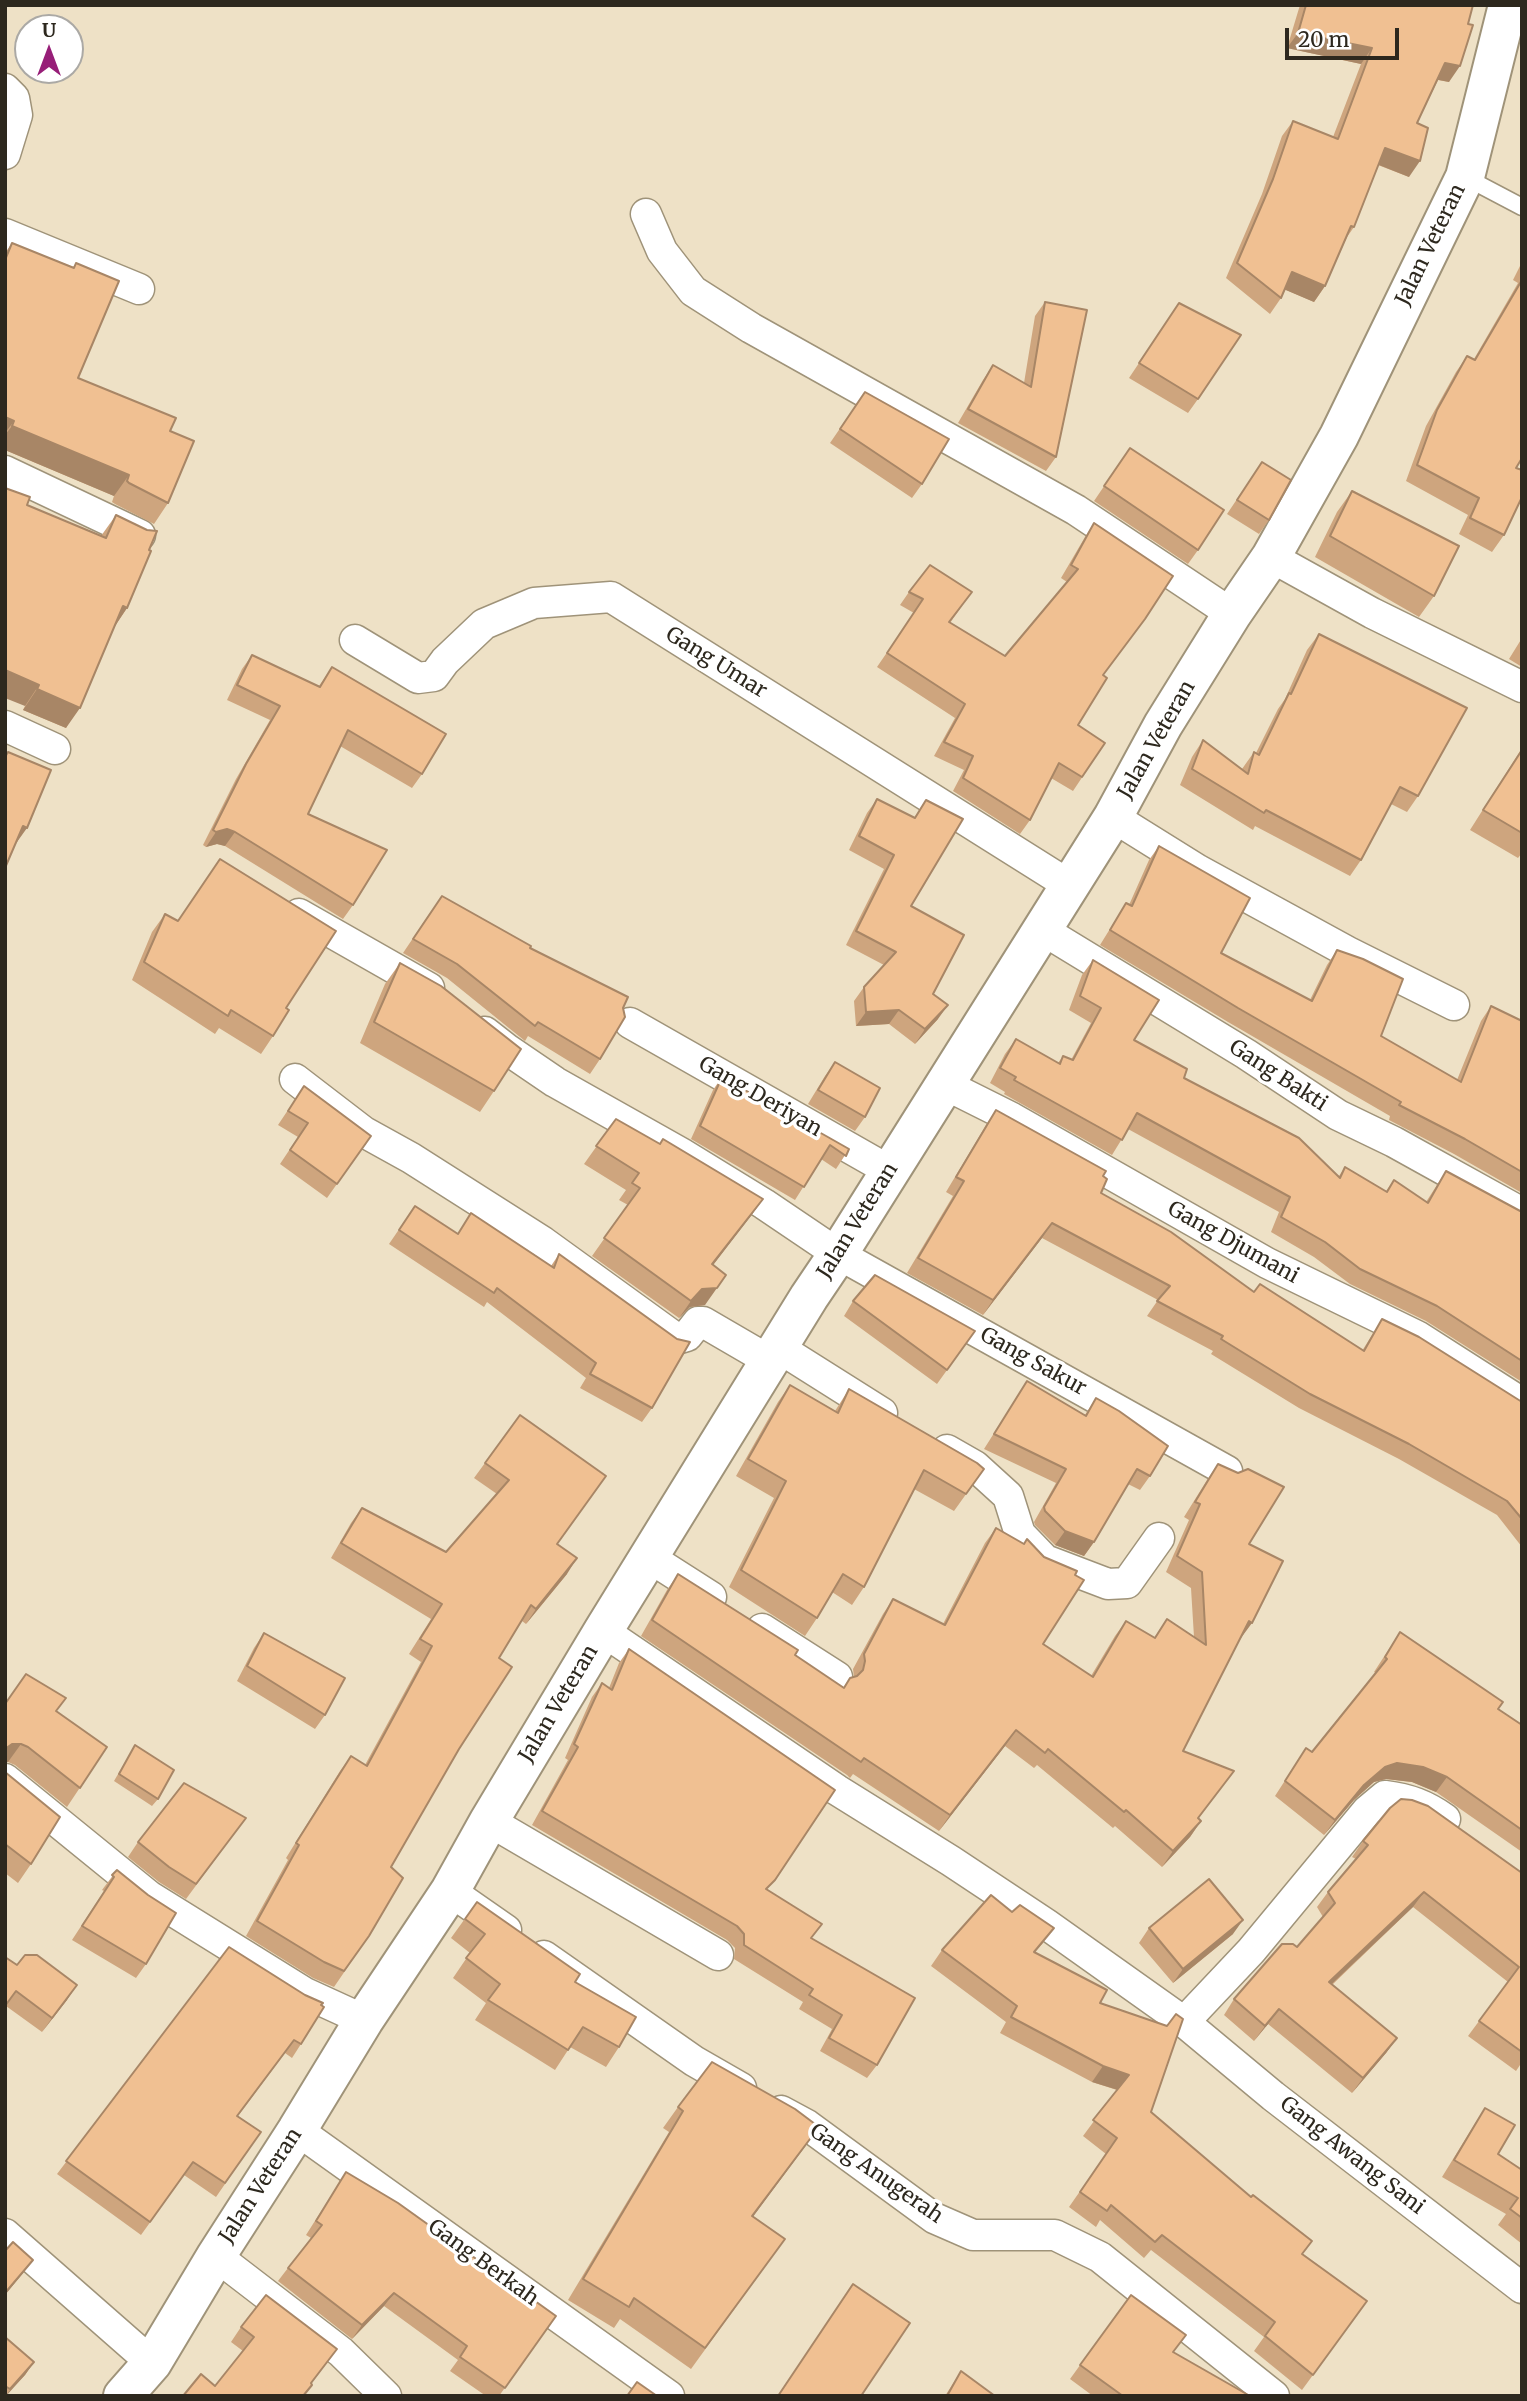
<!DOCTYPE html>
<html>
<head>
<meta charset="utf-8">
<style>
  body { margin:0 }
  #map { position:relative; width:1527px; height:2401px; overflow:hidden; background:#eee1c6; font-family:Merriweather,serif }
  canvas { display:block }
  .frame { position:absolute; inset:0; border:7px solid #2d281e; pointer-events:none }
  .north { position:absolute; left:14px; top:14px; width:70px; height:70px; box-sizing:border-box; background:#fff; border:2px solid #aba9a5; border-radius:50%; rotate:0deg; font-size:19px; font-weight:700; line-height:28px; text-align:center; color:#2d281e }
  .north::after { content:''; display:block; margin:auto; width:24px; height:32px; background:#971e78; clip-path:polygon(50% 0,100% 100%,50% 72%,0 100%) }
  .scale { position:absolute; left:1285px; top:28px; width:114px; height:32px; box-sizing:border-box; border:4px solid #2d281e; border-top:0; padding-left:9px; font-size:21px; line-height:24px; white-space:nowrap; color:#2d281e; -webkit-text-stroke:5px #fff; paint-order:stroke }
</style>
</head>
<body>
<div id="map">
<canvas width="1527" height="2401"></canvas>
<div class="frame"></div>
<div class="north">U</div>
<div class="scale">20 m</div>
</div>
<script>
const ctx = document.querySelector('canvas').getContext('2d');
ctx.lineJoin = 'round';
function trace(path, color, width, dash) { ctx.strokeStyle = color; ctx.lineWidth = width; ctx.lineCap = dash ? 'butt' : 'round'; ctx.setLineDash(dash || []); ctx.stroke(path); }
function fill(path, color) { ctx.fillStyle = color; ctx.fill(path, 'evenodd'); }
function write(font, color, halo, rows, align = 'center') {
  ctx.font = font + ' Merriweather,serif'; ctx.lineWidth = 7; ctx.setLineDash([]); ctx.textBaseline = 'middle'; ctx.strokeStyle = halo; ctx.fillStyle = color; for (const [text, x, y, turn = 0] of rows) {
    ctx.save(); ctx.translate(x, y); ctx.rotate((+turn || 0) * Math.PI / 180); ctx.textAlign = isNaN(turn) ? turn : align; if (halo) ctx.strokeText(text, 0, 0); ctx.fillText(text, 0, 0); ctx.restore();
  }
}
const service = new Path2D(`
  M1465,177L1522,207`);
const minor = new Path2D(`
  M5,89L14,98L17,115L5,154
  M646,214L662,251L693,291L751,328L1076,510L1232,614
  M5,234L139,289
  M5,471L140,535
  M1271,557L1372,613L1522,687
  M355,640L418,678L434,676L445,661L484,624L534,603L611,597L1069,885
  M5,726L55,749
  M1113,817L1198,870L1348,952L1454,1005
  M299,914L429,988
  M1041,929L1246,1054L1338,1115L1394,1142L1522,1213
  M630,1023L890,1171
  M485,1032L508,1050L555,1082L681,1153L764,1204L838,1254L1227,1471
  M295,1079L364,1132L411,1158L543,1242L677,1339L687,1336L698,1322H703L770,1361
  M944,1084L1012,1118L1267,1263L1417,1336L1522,1403
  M779,1348L882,1413
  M947,1450L975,1466L1008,1496L1020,1534L1045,1560L1108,1584L1127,1583L1159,1538
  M650,1558L711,1597
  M762,1629L837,1677
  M603,1631L837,1790L951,1861L1046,1924L1184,2022L1251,1951L1367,1811L1385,1796C1409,1799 1425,1805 1445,1819
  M5,1779L149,1896L305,1993L364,2020
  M489,1821L718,1955
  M450,1891L506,1930
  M544,1956L694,2061L741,2088
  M1184,2022L1273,2096L1522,2288
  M781,2111L807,2125L934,2218L973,2235H1055L1100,2257L1274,2396
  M297,2130L669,2396
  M5,2234L152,2363
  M216,2256L341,2352L386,2396`);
const tertiary = new Path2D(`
  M123,2396L152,2363L216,2256L297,2130L364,2020L450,1891L489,1821L603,1631L809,1297L838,1254L1113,817L1163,725L1232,614L1271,557L1339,436L1465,177L1508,5`);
trace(service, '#9f9379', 19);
trace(minor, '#9f9379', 33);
trace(tertiary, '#9f9379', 42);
trace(service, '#fff', 16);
trace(minor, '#fff', 30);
trace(tertiary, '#fff', 38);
fill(new Path2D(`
  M1300,5H1473L1449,82L1438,80L1417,123L1409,177L1378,165L1354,227L1347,237L1325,286L1314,302L1284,289L1281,298L1270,314L1226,278L1262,194L1282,136L1293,121L1333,137L1361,64L1287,48Z
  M12,243L73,267L76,263L78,378L170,431L168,503L154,524L115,504L112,502L114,496L5,450V253Z
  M1522,262V458L1516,468L1504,535L1492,552L1459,534L1468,515L1406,481L1426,426L1456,372L1467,356L1474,359L1518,283L1513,280Z
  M1045,302L1056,457L1046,471L958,423L983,380L993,365L1024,383L1035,316Z
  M1179,303L1198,399L1188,413L1129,378Z
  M865,392L922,484L912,498L830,443Z
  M1130,448L1198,550L1188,564L1094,501Z
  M1262,462L1269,520L1259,534L1227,514Z
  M1352,491L1434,596L1419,617L1315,557L1337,512Z
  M27,505L101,536L116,515L127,608L115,626L66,728L23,710L25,706Z
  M1094,523L1104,676L1078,725L1105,743L1073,791L1051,778L1030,820L1020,834L953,791L964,770L934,756L955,718L877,667L914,613L900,605L909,592L962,606L950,623L1005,656L1067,582L1061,578L1085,537Z
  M1319,634L1418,796L1407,812L1391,804L1361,860L1350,876L1255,826L1253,830L1180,785L1192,757L1203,740L1242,769L1254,752L1256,753L1278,709L1285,699L1307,650Z
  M1522,638V667L1509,659Z
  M252,655L319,686L332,667L422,774L412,788L340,746L308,814L353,905L343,919L225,846L217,844L206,847L203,845L236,779L270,720L227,700L242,669Z
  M1522,748V853L1518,858L1470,830Z
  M877,799L914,818L926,800L911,906L933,994L938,1019L915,1044L889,1024L856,1026L854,1001L864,987L884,965L846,945L884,869L849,850L867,813Z
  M1159,846L1221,953L1310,1000L1327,965L1337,950L1381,1036L1457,1080L1481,1021L1491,1006L1522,1021V1193L1454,1154L1389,1120L1390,1116L1228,1022L1100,945L1126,903L1129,905L1149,860Z
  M432,910L530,948L623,1008L600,1059L590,1074L528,1036L525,1041L447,978L403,953Z
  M165,914L286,1008L273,1036L261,1054L219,1028L215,1034L132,980L152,932Z
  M1093,960L1134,1040L1184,1078L1339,1176L1345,1167L1386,1191L1394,1180L1426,1202L1446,1171L1522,1212V1382L1426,1321L1350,1284L1314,1257L1271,1232L1279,1212L1128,1129L1112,1155L1004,1094L1005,1092L990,1083L1005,1054L1016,1039L1058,1063L1063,1056L1071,1060L1091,1023L1069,1010L1082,975Z
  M400,963L494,1091L480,1112L360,1043L385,984Z
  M835,1062L865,1117L855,1131L808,1104L825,1076Z
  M722,1077L849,1149L836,1169L821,1159L795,1200L691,1139L713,1090Z
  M304,1086L371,1136L327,1198L280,1164L298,1137L278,1125Z
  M996,1110L1103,1176L1101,1193L1254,1292L1362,1351L1382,1319L1522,1402V1547L1497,1515L1399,1459L1299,1408L1211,1354L1213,1351L1147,1316L1158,1300L1042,1238L983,1315L907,1273L953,1196L946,1192L986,1125Z
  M616,1119L660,1144L763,1199L713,1265L705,1305L690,1307L679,1318L592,1256L628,1205L619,1200L626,1190L584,1164Z
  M415,1206L457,1234L551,1266L559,1254L652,1408L642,1422L580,1388L586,1378L487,1302L484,1307L389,1244Z
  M853,1301L975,1331L937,1384L844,1316Z
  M1027,1381L1085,1415L1096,1398L1150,1476L1140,1490L1128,1484L1094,1542L1084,1556L1055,1545L1035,1525L1034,1522L1056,1483L984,1449Z
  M790,1385L835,1411L849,1389L984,1469L954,1511L914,1489L864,1587L852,1605L832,1592L817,1618L805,1636L729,1587L774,1498L736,1476L778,1402Z
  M520,1415L567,1574L526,1624L522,1621L499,1658L459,1749L391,1867L369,1936L334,1987L313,1978L246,1936L288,1860L286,1858L340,1771L351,1756L365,1765L421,1662L409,1654L431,1619L331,1558L351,1523L362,1508L446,1552L497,1494L474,1478Z
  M1218,1464L1249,1544L1241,1638H1240L1183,1751L1234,1771L1198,1819L1201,1821L1190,1837L1162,1867L1115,1826L1113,1828L1037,1765L1034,1768L1005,1746L939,1831L853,1774L850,1778L847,1775L641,1636L667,1590L678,1574L795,1655L843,1688L850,1678L854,1677L853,1669L883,1614L893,1599L943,1624L985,1543L996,1528L1043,1644L1091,1676L1115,1636L1126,1621L1154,1638L1167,1619L1194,1637L1191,1588L1166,1572L1189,1520L1184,1517L1207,1480Z
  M1400,1632L1498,1709L1522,1725V1852L1436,1792L1412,1782L1386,1779L1374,1782L1354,1800L1324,1835L1275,1796L1306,1748L1312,1752L1376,1673L1374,1672Z
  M264,1633L325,1715L315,1729L237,1681L254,1648Z
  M629,1649L768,1890L812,1939L877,2065L867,2078L820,2051L832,2029L799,2009L803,2002L734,1959L735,1948L727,1940L532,1825L568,1760L565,1758L592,1697L602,1683L609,1688L619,1663Z
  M5,1703L56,1712L107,1747L67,1807L15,1765L8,1762H5Z
  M135,1745L158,1799L152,1806L114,1781Z
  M5,1772L31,1864L18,1883L5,1873Z
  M246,1818L186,1899L159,1882L128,1857L138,1842Z
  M1363,1841L1522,1873V2062L1516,2071L1468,2036L1508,1982L1413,1907L1332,1985L1397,2038L1386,2053L1352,2093L1268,2024L1254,2041L1224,2015L1234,1999L1297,1947L1323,1917L1317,1907L1328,1892L1356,1859L1352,1857Z
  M117,1870L146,1964L136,1978L72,1940L104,1891L102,1890Z
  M477,1902L575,1982L619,2047L606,2067L570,2047L555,2070L475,2020L486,2003L453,1978L470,1953L451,1938Z
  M1149,1928L1233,1934L1173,1983L1139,1943Z
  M1043,1943L1035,1952L1100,2003L1151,2112L1303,2254L1367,2301L1302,2390L1254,2351L1264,2337L1151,2250L1144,2258L1100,2220L1096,2227L1069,2207L1106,2154L1083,2136L1117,2090L1092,2082L1000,2033L1006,2022L931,1966L942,1950Z
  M229,1947L301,2044L292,2058L285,2053L238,2116L261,2132L216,2197L184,2175L141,2235L57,2174Z
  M5,1957L67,2000L42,2032L6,2006Z
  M678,2107L819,2127L753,2216L785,2239L691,2369L620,2319L614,2328L568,2300L669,2132L663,2128Z
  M1485,2108L1498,2154L1522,2170V2244L1498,2225L1506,2214L1442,2177L1474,2125Z
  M346,2172L556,2316L499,2396H486L450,2371L458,2360L384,2306L352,2339L278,2281L311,2238L306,2235Z
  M1131,2295L1173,2352L1249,2396H1093L1070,2379Z
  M241,2327L337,2349L311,2384L215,2386L243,2351L231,2342Z
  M5,2337L34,2362L25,2375L5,2396Z
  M961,2371L995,2396H945Z`), '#cea57e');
fill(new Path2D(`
  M1298,33L1372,48L1361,64L1287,48Z
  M1445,63L1460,66L1449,82L1434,79Z
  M1385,148L1420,161L1409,177L1374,163Z
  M1292,272L1325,286L1314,302L1281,288Z
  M5,417L14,421L5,433Z
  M12,426L129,475L114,496L5,450V435Z
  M123,606L127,608L113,629Z
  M5,670L39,685L25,706L5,698Z
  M37,689L80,708L66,728L23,710Z
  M23,826L27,828L12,849Z
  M227,829L235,832L225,846L217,844L206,847L216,832Z
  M948,1005L938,1019L915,1044L925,1029Z
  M899,1010L889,1024L856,1026L866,1012Z
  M763,1199L751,1216L700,1282L712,1264Z
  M1052,1223L1042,1238L983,1315L993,1300Z
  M717,1288L705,1305L690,1307L679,1318L691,1301L702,1289Z
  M1065,1531L1094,1542L1084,1556L1055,1545Z
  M577,1558L567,1574L526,1624L536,1609Z
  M1249,1621L1252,1623L1241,1638L1238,1637Z
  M1016,1730L1005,1746L939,1831L950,1815Z
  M12,1744H21L8,1762H5V1749Z
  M1397,1763L1423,1767L1447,1777L1436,1792L1412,1782L1386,1779L1374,1782L1354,1800L1324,1835L1335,1820L1364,1785L1385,1767Z
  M1201,1821L1190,1837L1162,1867L1173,1851Z
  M1424,1892L1413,1907L1318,1997L1329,1982Z
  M1243,1920L1233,1934L1173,1983L1183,1969Z
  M77,1985L67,2000L42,2032L52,2018Z
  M1279,2009L1268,2024L1254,2041L1265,2026Z
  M1397,2038L1386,2053L1352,2093L1363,2078Z
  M1103,2066L1129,2075L1118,2090L1092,2082Z
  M819,2127L804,2148L738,2237L752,2216Z
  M33,2260L23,2273L5,2295V2293Z
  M394,2293L384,2306L352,2339L362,2325Z
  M34,2362L25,2375L6,2396H5Z`), '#a88666');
const building = new Path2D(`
  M1306,5H1473L1468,24L1473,25L1460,66L1445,63L1417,123L1428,128L1420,161L1385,148L1354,227L1351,226L1325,286L1292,272L1281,298L1237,263L1273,179L1293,121L1338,139L1372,48L1298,33Z
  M12,243L74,268L76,263L119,281L78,378L176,418L170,431L194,441L168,503L129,483L127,481L129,475L12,426L14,421L5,417V260Z
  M1522,280V458L1516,468L1522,470V497L1504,535L1470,518L1479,498L1417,465L1437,410L1467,356L1475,360Z
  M1045,302L1087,310L1056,457L968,409L993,365L1031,387Z
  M1179,303L1241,335L1198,399L1139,363Z
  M865,392L949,439L922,484L840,429Z
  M1130,448L1224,510L1198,550L1104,486Z
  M1262,462L1291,480L1269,520L1237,500Z
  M5,488L30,497L27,505L106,538L116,515L147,530L157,531L149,550L151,551L127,608L123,606L80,708L37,689L39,685L5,670Z
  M1352,491L1459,546L1434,596L1330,536Z
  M1094,523L1173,576L1145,619L1103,675L1107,678L1078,725L1105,743L1082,777L1059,763L1030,820L963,778L973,756L944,742L965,704L887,653L923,599L909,592L930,565L972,592L949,622L1005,656L1078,569L1071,565Z
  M1319,634L1467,708L1418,796L1400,787L1361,860L1266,810L1264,813L1192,769L1203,740L1248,774L1254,752L1259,755L1289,693L1291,694Z
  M252,655L320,687L332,667L446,734L422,774L348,730L308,814L387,850L353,905L235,832L227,829L216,832L213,830L246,764L280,706L237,685Z
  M1522,750V833L1483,810Z
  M8,752L51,770L27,828L23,826L5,868V757Z
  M877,799L915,818L926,800L963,819L911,906L964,935L933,994L948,1005L925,1029L899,1010L866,1012L864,987L896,952L856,931L894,855L859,836Z
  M1159,846L1250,898L1221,953L1312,1001L1337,950L1363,959L1403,979L1381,1036L1461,1082L1491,1006L1522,1021V1172L1465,1139L1399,1105L1401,1102L1238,1008L1110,930L1126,903L1132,906Z
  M220,859L336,931L286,1008L289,1010L273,1036L231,1010L228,1016L144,962L165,914L178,921Z
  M442,896L531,946L530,948L628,997L623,1008L625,1017L600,1059L538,1022L535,1026L457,964L413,939Z
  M1093,960L1159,1000L1134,1040L1187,1069L1184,1078L1299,1138L1340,1178L1345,1167L1387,1192L1394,1180L1428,1203L1446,1171L1522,1212V1361L1437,1306L1360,1269L1325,1242L1281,1217L1290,1197L1137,1113L1122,1140L1014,1080L1016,1077L1000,1068L1016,1039L1060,1064L1063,1056L1073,1060L1101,1008L1080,996Z
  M400,963L441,986L521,1049L494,1091L374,1022Z
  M835,1062L880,1088L865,1117L818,1090Z
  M722,1077L849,1149L846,1156L830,1145L804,1187L700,1126Z
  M304,1086L371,1136L337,1184L290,1150L308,1123L288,1111Z
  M996,1110L1106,1171L1103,1176L1107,1179L1101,1193L1171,1232L1254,1292L1260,1284L1364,1351L1382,1319L1419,1337L1522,1402V1519L1507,1501L1409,1444L1310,1394L1221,1339L1223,1336L1157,1301L1170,1286L1052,1223L993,1300L918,1258L964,1181L956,1177Z
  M616,1119L660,1144L663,1139L763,1199L712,1264L726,1275L717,1288L702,1289L691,1301L604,1238L640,1188L632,1183L639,1173L596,1146Z
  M415,1206L458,1234L471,1213L554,1268L559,1254L677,1339L690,1342L652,1408L590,1374L596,1363L497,1288L494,1293L399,1230Z
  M875,1275L975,1331L947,1370L853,1301Z
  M1027,1381L1086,1416L1096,1398L1119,1411L1168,1446L1150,1476L1137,1469L1094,1542L1065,1531L1045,1511L1044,1507L1066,1469L994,1434Z
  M790,1385L838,1413L849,1389L977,1463L984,1469L966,1494L924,1470L864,1587L843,1574L817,1618L741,1570L786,1481L748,1459Z
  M520,1415L606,1476L557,1544L577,1558L536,1609L531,1605L499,1658L512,1667L459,1749L391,1867L403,1878L369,1936L344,1971L324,1962L257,1921L299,1845L296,1843L351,1756L367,1766L432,1646L420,1639L442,1604L341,1543L362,1508L446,1552L509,1480L485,1463Z
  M1218,1464L1238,1473L1248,1469L1284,1487L1249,1544L1283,1561L1252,1623L1249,1621L1183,1751L1234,1771L1198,1818L1201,1821L1173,1851L1126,1810L1124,1812L1048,1749L1045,1753L1016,1730L950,1815L864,1758L861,1762L858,1760L652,1620L678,1574L798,1650L795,1655L844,1688L850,1678L857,1676L863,1670L865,1661L864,1654L893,1599L945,1625L996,1528L1024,1544L1027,1539L1044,1557L1077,1571L1075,1575L1084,1580L1043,1644L1093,1677L1126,1621L1155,1638L1167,1619L1206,1645L1202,1572L1177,1556L1200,1504L1195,1502Z
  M1400,1632L1503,1702L1498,1709L1522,1725V1830L1447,1777L1423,1767L1397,1763L1385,1767L1364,1785L1335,1820L1285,1781L1306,1748L1312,1752L1387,1659L1385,1657Z
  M264,1633L345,1678L325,1715L247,1666Z
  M629,1649L835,1790L775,1880L766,1889L822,1924L811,1938L915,1998L877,2065L829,2038L842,2015L809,1995L813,1989L744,1945V1934L737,1926L542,1811L578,1747L574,1744L602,1683L612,1690Z
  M26,1674L66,1698L56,1711L107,1747L80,1788L28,1747L21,1744H12L5,1749V1704Z
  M135,1745L174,1770L158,1799L119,1774Z
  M5,1772L60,1817L31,1864L5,1844Z
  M184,1783L246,1818L196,1884L169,1867L138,1842Z
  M1401,1799L1412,1800L1428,1806L1522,1873V2052L1479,2021L1519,1967L1424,1892L1329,1982L1397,2038L1363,2078L1279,2009L1265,2026L1234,1999L1282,1944H1293L1297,1947L1335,1903L1328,1892L1368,1845L1363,1841L1390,1808Z
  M117,1870L148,1895L176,1913L146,1964L82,1926L114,1877L112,1875Z
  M1209,1879L1243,1920L1183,1969L1149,1928Z
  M991,1895L1012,1912L1020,1905L1054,1928L1034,1952L1107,1990L1100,2003L1167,2026L1176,2014L1183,2019L1151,2112L1251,2197L1253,2195L1312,2241L1302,2254L1367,2301L1313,2375L1265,2336L1275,2322L1162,2235L1155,2242L1111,2205L1107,2211L1080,2192L1117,2138L1093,2120L1129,2075L1103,2066L1011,2017L1017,2006L942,1950Z
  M477,1902L580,1974L575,1982L636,2017L619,2047L583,2027L568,2050L488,2000L500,1984L466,1958L485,1934L465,1919Z
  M229,1947L305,1995L323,2003L321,2005L324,2007L301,2044L294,2040L237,2116L261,2132L225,2183L193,2162L150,2222L66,2161Z
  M25,1955H37L77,1985L52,2018L16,1991L5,2006V1957L17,1965Z
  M712,2062L795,2109L819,2127L752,2216L785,2239L705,2348L634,2298L629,2307L583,2279L683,2111L678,2107Z
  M1485,2108L1515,2125L1498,2154L1522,2170V2218L1510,2209L1518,2198L1454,2160Z
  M346,2172L398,2203L556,2316L505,2388L460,2357L467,2346L394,2293L362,2325L288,2268L322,2225L316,2221Z
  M13,2242L33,2260L5,2293V2251Z
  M853,2284L910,2323L861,2396H778Z
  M266,2295L337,2349L311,2383L312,2385L303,2396H183L201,2374L215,2386L254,2337L241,2327Z
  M1131,2295L1186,2335L1173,2352L1250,2396H1123L1080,2365Z
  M5,2337L34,2362L10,2389L5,2386Z
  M961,2371L995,2396H947Z
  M637,2382L657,2396H627Z`);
fill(building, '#f0c092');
trace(building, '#a88666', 2);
write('21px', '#2d281e', '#fff', [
  ["Jalan Veteran",1431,245,-64],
  ["Gang Umar",716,663,32],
  ["Jalan Veteran",1157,740,-60],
  ["Gang Bakti",1278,1076,33],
  ["Gang Deriyan",760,1097,30],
  ["Jalan Veteran",858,1221,-58],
  ["Gang Djumani",1233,1243,29],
  ["Gang Sakur",1033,1362,29],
  ["Jalan Veteran",559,1704,-59],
  ["Gang Awang Sani",1352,2156,38],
  ["Gang Anugerah",876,2174,35],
  ["Jalan Veteran",261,2186,-57],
  ["Gang Berkah",483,2263,36]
]);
</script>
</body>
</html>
